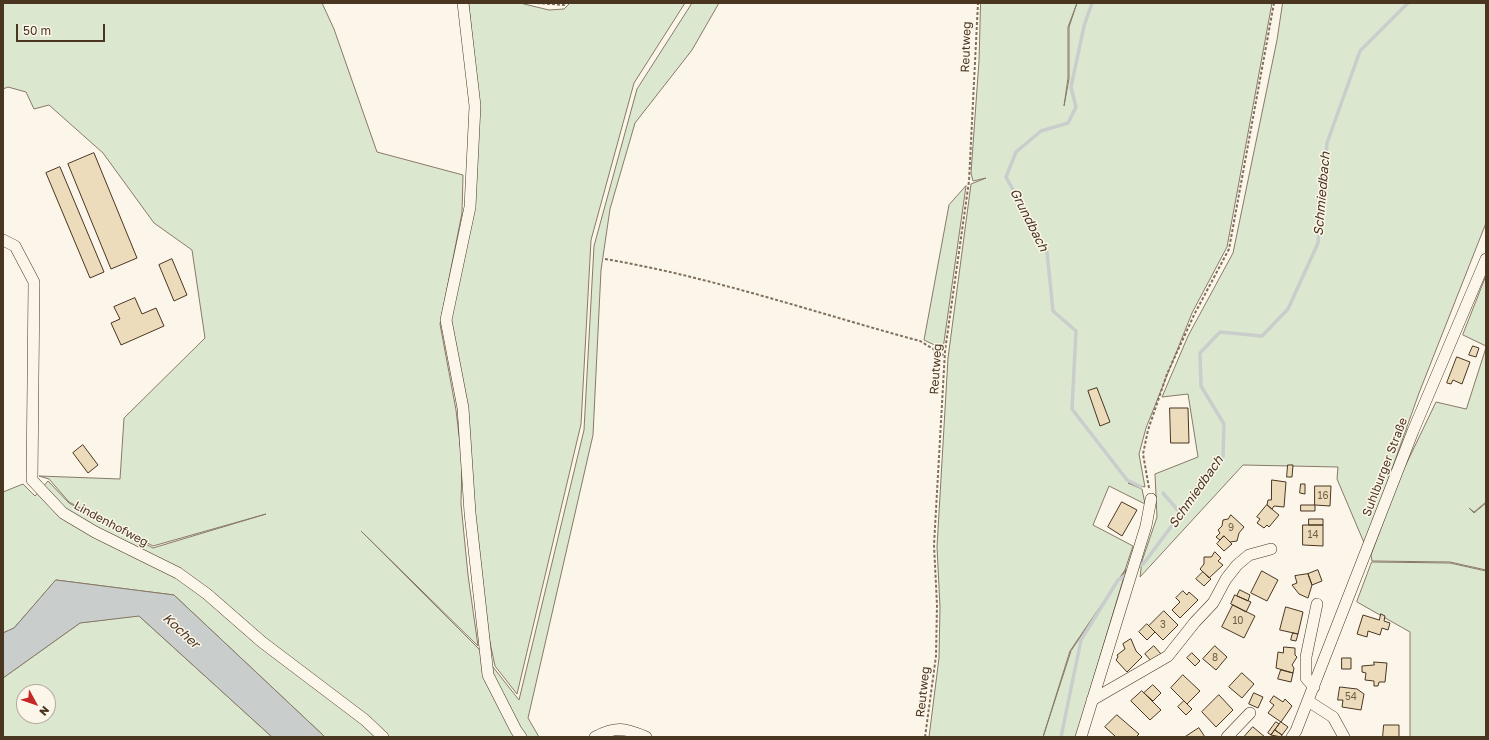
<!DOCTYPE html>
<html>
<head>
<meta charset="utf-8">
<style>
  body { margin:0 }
  #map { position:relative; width:1489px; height:740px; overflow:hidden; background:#fbf6e9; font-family:"Golos Text",sans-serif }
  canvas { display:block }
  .frame { position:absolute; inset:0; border:4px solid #4a3520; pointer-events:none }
  .north { position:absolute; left:16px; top:684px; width:40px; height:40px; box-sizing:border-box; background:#fbf6e9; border:1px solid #b4a999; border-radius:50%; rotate:130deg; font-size:11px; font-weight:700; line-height:16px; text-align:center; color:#4a3520 }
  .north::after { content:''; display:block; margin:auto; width:14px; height:18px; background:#c62828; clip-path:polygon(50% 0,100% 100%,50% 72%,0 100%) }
  .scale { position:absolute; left:16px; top:24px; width:89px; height:18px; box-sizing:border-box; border:2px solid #4a3520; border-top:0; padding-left:5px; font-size:12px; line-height:14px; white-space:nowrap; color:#4a3520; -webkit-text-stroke:3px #fbf6e9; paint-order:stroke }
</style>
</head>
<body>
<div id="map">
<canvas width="1489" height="740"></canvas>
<div class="frame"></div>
<div class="north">N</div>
<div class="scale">50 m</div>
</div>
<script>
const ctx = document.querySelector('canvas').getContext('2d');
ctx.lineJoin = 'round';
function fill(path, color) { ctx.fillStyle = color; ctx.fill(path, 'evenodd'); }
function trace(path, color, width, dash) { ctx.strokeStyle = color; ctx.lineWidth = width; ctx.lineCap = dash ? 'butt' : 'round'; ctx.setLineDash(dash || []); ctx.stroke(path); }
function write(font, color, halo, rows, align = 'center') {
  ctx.font = font + ' "Golos Text",sans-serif'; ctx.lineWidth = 3; ctx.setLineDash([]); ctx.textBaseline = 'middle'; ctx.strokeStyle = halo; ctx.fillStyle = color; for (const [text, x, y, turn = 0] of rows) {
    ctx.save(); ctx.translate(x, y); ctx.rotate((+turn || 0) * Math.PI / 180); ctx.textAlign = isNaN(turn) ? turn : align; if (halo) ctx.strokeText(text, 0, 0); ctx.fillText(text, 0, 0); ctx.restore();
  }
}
const green = new Path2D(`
  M3,3H322L334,29L377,152L463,175L462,213L440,324L456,410L462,461L461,504L468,575L478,646L361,531L478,648L519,700L584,430L594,246L637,89L692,3H719L692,50L635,123L610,209L601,270L593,435L528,718L539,737H325L174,595L56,580L14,628L3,633V492L23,484L35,496L48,481L69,503L153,548L266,514L153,546L69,502L49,479L39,476L120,479L124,418L205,338L192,250L154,223L103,153L49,105L34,109L26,92L8,87L3,89Z
  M469,3H520L549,10L564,9L570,3H685L634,83L591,240L581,424L517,694L495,666L485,619L450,321L479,107Z
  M981,3H1077L1068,27V78L1064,106L1069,79V27L1077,3H1272L1227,247L1192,313L1146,428L1139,454L1145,487L1128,483L1142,489L1145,504L1109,486L1093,525L1133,546L1125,570L1070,651L1043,737H929L939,658L940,607L937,547L948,358L971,184L986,178L973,181L971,173L979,61Z
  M1283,3H1486V223L1419,393L1365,545L1337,479L1338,467L1243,465L1140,577L1142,561L1157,517L1155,474L1198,457L1188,394L1162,397L1188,336L1233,253L1277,40Z
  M966,186L943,349L924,340L949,205Z
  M1486,276V346L1463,335Z
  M1486,348V502L1474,512L1469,508L1474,513L1486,503V570L1450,562L1372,561L1371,555L1399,479L1436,402L1466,409Z
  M1372,562L1450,563L1486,571V737H1410V632L1357,602Z
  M1126,570L1076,737H1043L1071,651Z
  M139,616L272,737H3V678L80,623ZM24,692H48V716H24Z`);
fill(green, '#dce7d0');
trace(green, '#887966', 1);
const water = new Path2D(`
  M56,580L174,595L325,737H272L139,616L80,623L3,678V633L14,628Z`);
fill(water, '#c9cecd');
trace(water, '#887966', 1);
trace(new Path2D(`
  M1092,3L1084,26L1071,87L1076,107L1068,123L1041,131L1016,152L1006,177L1047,252L1053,311L1076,331L1072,409L1127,480L1141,487
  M1163,493L1181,514
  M1137,568L1144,563L1223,457L1224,424L1201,386L1200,353L1220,332L1262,336L1288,309L1318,243L1327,143L1360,51L1408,3
  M1061,737L1081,640L1118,580L1128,574`), '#c9cecd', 3.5);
const building = new Path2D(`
  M94,153L137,258L111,269L68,164Z
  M60,167L104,272L90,278L46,173Z
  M172,259L187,295L174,301L159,265Z
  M135,298L142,314L156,308L164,326L121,345L111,323L120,319L114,307Z
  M1473,346L1479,348L1476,357L1469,355Z
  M1457,357L1470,362L1462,384L1453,380L1451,384L1447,383Z
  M1097,388L1110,422L1100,426L1088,391Z
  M1170,408H1188L1189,443H1171Z
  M83,445L98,465L88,473L73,453Z
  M1288,465H1293L1292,477H1287Z
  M1272,480L1286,482L1284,507L1274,506L1272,509L1267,505L1268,500H1271Z
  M1301,484H1305V494L1300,493Z
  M1315,486H1331L1330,506L1315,505Z
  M1122,502L1137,510L1122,536L1108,527Z
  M1267,505L1279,515L1269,527L1267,525L1264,528L1257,523L1260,519L1257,517Z
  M1301,505H1315V511H1301Z
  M1231,515L1244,527L1239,533L1237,541L1230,542L1224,536L1220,540L1216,537L1220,533L1218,530L1222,526L1223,520L1228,519Z
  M1309,519H1323V525H1309Z
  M1303,525H1323V546L1303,545Z
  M1224,536L1232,544L1224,551L1217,544Z
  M1215,552L1221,558L1218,561L1223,565L1209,578L1200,569L1204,564V557H1211Z
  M1318,570L1322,581L1312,585L1308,574Z
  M1262,571L1278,580L1267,601L1251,593Z
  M1203,572L1211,579L1204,586L1196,579Z
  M1308,574L1312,585L1308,598L1299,594L1292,585L1297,583L1295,576Z
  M1240,590L1250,595L1248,601L1237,596Z
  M1183,591L1187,595L1189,592L1198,600L1180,618L1172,610L1180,602L1176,598Z
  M1235,595L1251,602L1246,612L1231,604Z
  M1233,605L1255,616L1244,638L1222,627Z
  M1286,607L1303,612L1298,634L1280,630Z
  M1164,611L1178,625L1163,640L1149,626Z
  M1381,614L1385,616L1384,621L1390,623L1388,630L1382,628L1380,635L1368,631L1367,637L1357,634L1363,615L1379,620Z
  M1147,624L1155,632L1147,640L1139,632Z
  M1293,633L1298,634L1296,641L1291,640Z
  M1131,639L1136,651L1142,657L1127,672L1116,660L1118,657L1117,655L1125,649L1123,644Z
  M1154,646L1161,654L1152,662L1145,654Z
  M1215,646L1227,657L1216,670L1203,659Z
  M1284,647L1295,648V655L1297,657L1292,665L1294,668L1293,673L1276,668L1278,652L1283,653Z
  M1192,653L1200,661L1195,666L1187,658Z
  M1342,658H1351V669H1342Z
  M1374,662L1387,663L1385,682H1379L1378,686H1374V681L1365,680L1366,673L1362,672V666L1374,665Z
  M1281,670L1293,673L1291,682L1278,679Z
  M1242,673L1254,684L1242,698L1229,687Z
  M1183,675L1200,691L1187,704L1171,688Z
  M1153,685L1161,693L1153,701L1144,693Z
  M1340,687L1357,689L1364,694L1361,710L1342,707L1343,700H1338Z
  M1142,691L1161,710L1150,720L1131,701Z
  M1254,693L1263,697L1258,708L1249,704Z
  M1219,695L1233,710L1216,727L1202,712Z
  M1274,696L1283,702L1285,699L1292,706L1281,722L1268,713L1274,705L1270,702Z
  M1184,701L1192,709L1186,715L1178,707Z
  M1117,715L1139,734L1136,737H1116L1105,727Z
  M1276,722L1279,724L1271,735L1268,733Z
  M1281,722L1288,727L1282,735L1275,730Z
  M1384,725H1399V737H1383Z
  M1253,727L1265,737H1244Z
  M1199,728L1205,737H1185Z
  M1275,730L1282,735L1281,737L1271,735Z`);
fill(building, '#ecdcbc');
trace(building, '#4a3520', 1);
const street = new Path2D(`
  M463,3L475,106L470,207L446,320L463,408L470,513L488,675L516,730L521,737
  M3,240L15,246L34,282L32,480L63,513L95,532L178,573L207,594L262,642L365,720L383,737
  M1314,687L1306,678V657L1317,604
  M1092,700L1168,656L1195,622L1213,603L1226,579L1237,565L1249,555L1271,549
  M1308,701L1333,717L1344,737
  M595,737C616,726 625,728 646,737
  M1081,737L1146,526L1151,499
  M1227,737L1250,713
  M1292,737L1296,731L1413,431L1486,259`);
trace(street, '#4a3520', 12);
trace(new Path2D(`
  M537,3L564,5L566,3
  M605,259C712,277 816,313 920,341L945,356
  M1149,488L1143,454L1148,430L1167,374L1194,315L1229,249L1274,3
  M925,737L936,656L937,605L934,545L945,351L969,181L978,3`), '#7f6f5c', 2, [3, 2]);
trace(street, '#fbf6e9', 11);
write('10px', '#725f47', null, [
  ["16",1323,496],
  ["9",1231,528],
  ["14",1313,535],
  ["10",1238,621],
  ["3",1163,625],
  ["8",1215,658],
  ["54",1351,697]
]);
write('12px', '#4a3520', '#fbf6e9', [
  ["Reutweg",966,47,-88],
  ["Reutweg",936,369,-86],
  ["Suhlburger Straße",1385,467,-69],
  ["Lindenhofweg",111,524,28],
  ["Reutweg",923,692,-84]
]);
write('italic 13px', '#4a3520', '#fbf6e9', [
  ["Schmiedbach",1322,194,-85],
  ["Grundbach",1029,220,63],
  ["Schmiedbach",1196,492,-55],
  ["Kocher",181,631,43]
]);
</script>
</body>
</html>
